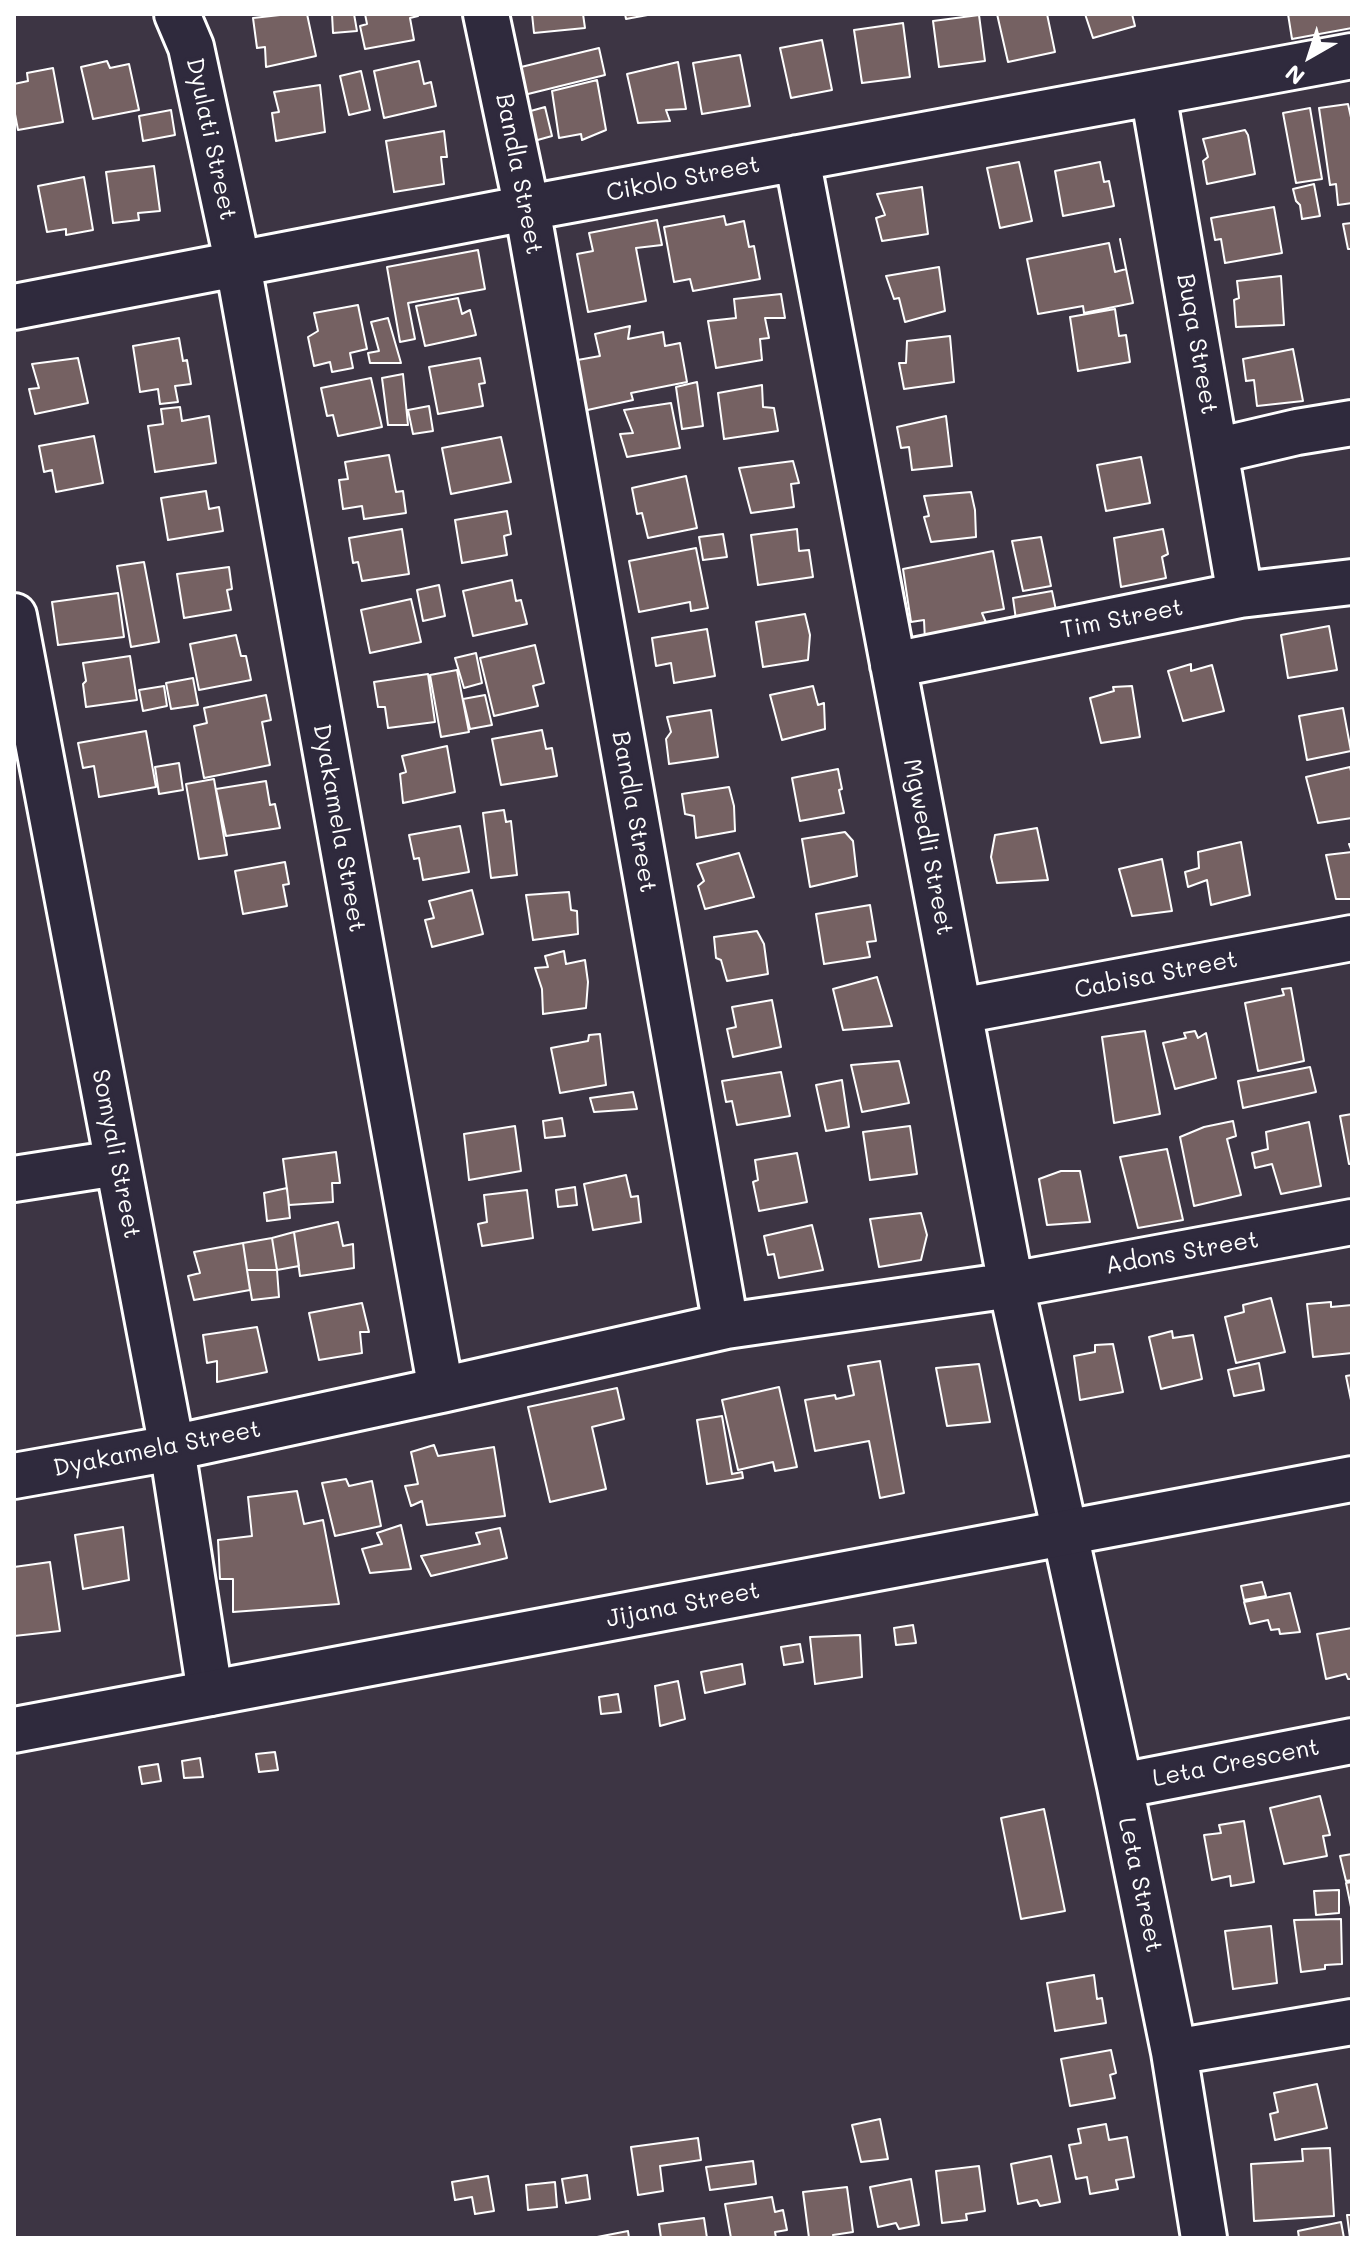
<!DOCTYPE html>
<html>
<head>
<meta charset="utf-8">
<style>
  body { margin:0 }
  #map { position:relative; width:1366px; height:2252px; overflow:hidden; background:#3d3544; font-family:Mali,sans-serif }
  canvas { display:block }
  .frame { position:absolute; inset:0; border:16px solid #fff; pointer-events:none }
  .north { position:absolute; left:1270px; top:16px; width:80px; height:80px; -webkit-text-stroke:6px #2f2a3d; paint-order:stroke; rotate:219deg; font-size:22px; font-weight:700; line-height:32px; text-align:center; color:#fff }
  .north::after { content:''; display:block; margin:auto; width:28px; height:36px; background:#fff; clip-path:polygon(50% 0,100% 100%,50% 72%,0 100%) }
</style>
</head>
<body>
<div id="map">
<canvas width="1366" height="2252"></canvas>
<div class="frame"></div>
<div class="north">N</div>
</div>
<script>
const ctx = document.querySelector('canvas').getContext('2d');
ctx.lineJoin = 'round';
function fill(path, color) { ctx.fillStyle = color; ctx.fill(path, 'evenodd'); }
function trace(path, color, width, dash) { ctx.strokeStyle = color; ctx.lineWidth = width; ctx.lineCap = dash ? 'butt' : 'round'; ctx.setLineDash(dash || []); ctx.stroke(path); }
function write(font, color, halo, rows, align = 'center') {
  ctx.font = font + ' Mali,sans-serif'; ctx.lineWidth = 8; ctx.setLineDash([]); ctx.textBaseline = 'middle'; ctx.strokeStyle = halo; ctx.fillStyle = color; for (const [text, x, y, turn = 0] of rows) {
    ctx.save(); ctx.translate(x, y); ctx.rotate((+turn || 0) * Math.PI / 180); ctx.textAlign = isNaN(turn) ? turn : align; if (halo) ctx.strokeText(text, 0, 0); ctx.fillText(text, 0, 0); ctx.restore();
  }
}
const building = new Path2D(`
  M289,14H307L316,56L266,67L265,47L257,48L253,18Z
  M332,14H354L357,31L333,33Z
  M365,14H418V16L410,18L414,40L365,49L360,26L367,24Z
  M532,14H583L585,28L534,33Z
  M625,14H653L626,19Z
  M997,14H1047L1055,52L1008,62Z
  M1085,14H1132L1135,26L1093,38Z
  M1288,14H1352V28L1292,39Z
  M979,15L985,61L939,67L933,21Z
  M903,23L910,77L862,83L854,30Z
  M822,40L832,90L791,98L780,48Z
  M599,48L605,75L524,95L517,68Z
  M740,55L750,106L702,114L693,63Z
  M107,61L110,68L129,64L139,110L93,119L81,67Z
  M419,61L424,84L431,82L436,106L384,118L374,71Z
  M678,62L686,109L666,110L670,121L638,123L627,74Z
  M53,68L63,122L18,130L14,109V84L28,81L27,73Z
  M361,71L370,110L349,115L340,76Z
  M597,80L606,130L582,140L581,134L559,138L552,91Z
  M320,85L325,132L276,141L272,113L279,112L274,92Z
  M1348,104L1352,122V203L1338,205L1336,184L1330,185L1319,108Z
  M545,107L552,136L534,141L527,112Z
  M1310,108L1322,179L1296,183L1283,113Z
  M171,110L175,135L143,141L139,116Z
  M1245,130L1248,135L1255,174L1207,184L1203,161L1208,157L1203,139Z
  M444,131L447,157H441L444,184L394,192L386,141Z
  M1019,162L1032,221L1000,228L987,168Z
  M1100,162L1104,182L1109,181L1114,206L1063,216L1055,171Z
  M154,166L160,211L138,213L139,220L113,223L106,172Z
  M84,177L93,230L66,235V229L47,232L38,186Z
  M1314,184L1320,216L1302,219L1300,205L1296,201L1293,189Z
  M922,187L928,234L882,241L876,218L885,215L877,194Z
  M1274,207L1282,253L1225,263L1221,239L1215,240L1211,218Z
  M724,216L726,225L744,221L749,247L754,246L760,279L693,291L690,279L674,282L664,227Z
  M657,220L662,245L636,248L646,301L588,312L577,254L593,251L589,233Z
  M1352,223V249H1348L1343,224Z
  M1120,239L1133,303L1084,313L1083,306L1038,314L1027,259L1109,243L1115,272L1126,269Z
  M478,250L485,289L408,303L415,339L400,342L387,267Z
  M939,267L945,311L905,322L899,298L894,299L886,276Z
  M1281,276L1284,325L1236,327L1234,300L1239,298L1237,281Z
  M781,294L785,318H765L769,338L760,339L762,360L716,368L708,321L736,318L734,299Z
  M458,298L462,314L470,310L476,335L425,346L416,306Z
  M358,305L367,349L350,353L353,368L332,372L330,362L314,366L308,337L318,331L314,313Z
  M1115,309L1119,336L1126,335L1130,362L1078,371L1070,317Z
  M388,318L401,363H370L368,353L379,351L371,322Z
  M630,326L628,339L663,332L665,346L680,343L687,382L631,393L633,400L583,411L572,361L600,356L595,334Z
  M950,336L954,382L904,389L899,363H906L907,341Z
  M179,338L183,361L187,360L191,384L175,386L178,402L160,404L158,389L140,392L133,346Z
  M1293,349L1303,401L1257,406L1254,380L1246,381L1243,359Z
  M78,358L88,403L35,414L29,389L39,388L32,364Z
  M480,358L485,383L479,384L483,406L438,414L429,367Z
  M403,374L408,425H388L382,378Z
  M371,378L382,427L338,436L333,415L327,416L321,388Z
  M697,382L703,426L682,429L676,387Z
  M762,385L763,407L774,408L778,431L724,439L718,393Z
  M671,403L680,448L627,457L620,434L633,433L624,410Z
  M429,406L433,431L413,434L408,410Z
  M180,407L182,421L209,416L216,463L155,472L148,426L163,424L161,409Z
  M946,416L952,466L912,470L909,447L901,448L897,427Z
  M94,436L103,483L56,492L52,470L44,472L39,446Z
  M501,437L511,482L451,494L442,448Z
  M389,455L396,492L403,491L406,513L364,519L362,506L343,509L339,480L348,479L345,462Z
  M1141,457L1150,503L1106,511L1097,465Z
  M793,461L799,483L791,484L794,507L751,513L739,468Z
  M686,476L697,528L648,538L642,513L637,514L632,488Z
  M206,491L209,509L219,507L223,531L168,540L161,498Z
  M971,492L975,510L976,537L931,542L924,517L929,516L924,496Z
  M507,511L511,534L504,536L507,555L462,563L455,520Z
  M402,529L409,574L362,581L358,562L353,563L349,538Z
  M797,529L799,551L809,550L813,577L758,585L751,535Z
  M1163,529L1168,554L1162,557L1166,578L1121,587L1114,538Z
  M723,534L727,557L703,560L699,537Z
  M1041,537L1051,586L1023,591L1012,541Z
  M696,548L708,608L691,611L690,602L639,612L629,561Z
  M993,551L1004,609L982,613L990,632L925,641L924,620L911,622L903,569Z
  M144,562L159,642L131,647L117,566Z
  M229,567L232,589L227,590L231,610L184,618L177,574Z
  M512,580L516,601L521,600L527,624L473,636L463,591Z
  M439,585L445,616L423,621L417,590Z
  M1052,591L1058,620L1017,627L1013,598Z
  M118,593L124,637L58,645L52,602Z
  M411,599L421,642L370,653L361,610Z
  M805,614L810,635L808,660L763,667L756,622Z
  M1329,626L1337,670L1288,678L1281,635Z
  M707,629L715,676L674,683L671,663L656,666L652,638Z
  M236,635L241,656H246L251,680L199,690L190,644Z
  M535,645L544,683L533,686L538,706L494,716L480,658Z
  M476,653L482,683L464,688L455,658Z
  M130,656L137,700L86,707L83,684L86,681L83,663Z
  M1191,664V671L1212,665L1224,711L1183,721L1168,671Z
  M457,670L469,732L441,737L430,675Z
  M428,674L435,722L388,728L385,707H378L374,682Z
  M193,678L198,705L171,709L166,683Z
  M164,686L167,706L143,711L139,690Z
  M813,686L818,705L824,703L825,729L782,740L770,695Z
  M1132,686L1140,737L1101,743L1090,698L1114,691L1113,687Z
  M266,695L271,720L262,722L270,765L204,778L194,726L207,723L204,708Z
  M485,695L492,725L470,729L463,699Z
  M1343,708L1351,751L1307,760L1299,716Z
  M711,710L718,757L669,764L666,739L671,732L667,717Z
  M542,730L546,749L552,748L557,776L501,785L492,739Z
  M146,731L156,787L99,797L94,766L83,768L78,743Z
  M447,746L455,792L403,803L400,774L406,772L402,756Z
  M179,763L183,790L159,794L155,767Z
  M1350,767L1352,775V818L1318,823L1306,777Z
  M838,769L842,789L839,790L844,813L800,821L792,778Z
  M214,779L227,855L199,859L186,784Z
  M266,781L270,805L275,804L280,828L226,836L216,789Z
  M729,787L734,806L735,831L696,838L694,816L685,814L682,794Z
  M504,810L506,822L511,821L517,875L491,878L483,813Z
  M460,826L469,872L423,880L419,858L414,859L409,835Z
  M1037,828L1048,880L997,883L991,857L995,835Z
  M845,832L853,841L857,876L810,887L802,839Z
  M1241,842L1250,895L1211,905L1207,880L1188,887L1185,872L1199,868L1198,852Z
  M1349,844H1352V899H1336L1326,855L1352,852Z
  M739,853L754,897L705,909L698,886L704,881L697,864Z
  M1162,859L1172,911L1132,916L1119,869Z
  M285,862L289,884L283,885L287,906L243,914L235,871Z
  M472,890L483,934L432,947L425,920L434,918L429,901Z
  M569,892L571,910L577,911L578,934L533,940L526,895Z
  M870,905L876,941L867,942L870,957L824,964L816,914Z
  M757,931L764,944L768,974L727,981L721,960L716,958L714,937Z
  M564,951L566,964L585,960L588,982L586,1008L543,1014L542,989L535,968L548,967L545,956Z
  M877,977L892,1026L843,1030L833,989Z
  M1291,988L1304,1061L1258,1071L1245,1003L1284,995L1282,989Z
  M772,1000L781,1047L733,1057L727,1029L736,1027L732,1007Z
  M1145,1031L1160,1114L1114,1123L1102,1037Z
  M1195,1031L1198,1038L1206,1033L1216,1078L1175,1089L1163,1043L1186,1038L1184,1033Z
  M600,1034L606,1085L560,1093L551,1048L588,1041L589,1035Z
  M899,1061L909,1103L862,1112L851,1065Z
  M1310,1067L1316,1092L1243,1108L1238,1081Z
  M781,1072L790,1116L737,1125L732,1101L726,1102L722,1081Z
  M842,1080L849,1127L826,1131L816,1085Z
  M633,1092L637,1109L594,1112L590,1098Z
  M1352,1114V1164H1349L1340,1116Z
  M562,1118L565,1136L545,1138L543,1121Z
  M1233,1121L1236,1136L1227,1139L1241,1195L1194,1206L1180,1137L1204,1127Z
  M1309,1122L1321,1186L1281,1194L1272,1164L1255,1168L1252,1153L1268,1149L1266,1132Z
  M515,1126L521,1171L469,1180L464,1134Z
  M910,1126L917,1174L870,1180L863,1132Z
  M1167,1149L1183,1220L1138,1228L1120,1157Z
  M336,1152L340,1183H332L333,1202L289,1205L283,1159Z
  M797,1153L807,1202L759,1211L753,1182L758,1180L755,1160Z
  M1061,1171H1080L1090,1222L1047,1225L1039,1179Z
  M626,1175L631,1197L638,1196L641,1222L593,1230L584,1184Z
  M575,1187L577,1205L558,1207L556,1190Z
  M287,1188L290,1218L267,1221L264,1193Z
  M527,1190L533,1238L482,1246L478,1224L487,1222L484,1195Z
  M921,1213L927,1235L921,1260L879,1267L870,1219Z
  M338,1222L343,1246L353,1244L354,1268L300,1276L294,1232Z
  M812,1225L823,1270L779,1278L774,1254L768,1255L764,1236Z
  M294,1232L299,1266L277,1270L272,1238Z
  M272,1238L277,1270H247L243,1243Z
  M243,1243L250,1290L194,1300L188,1276L200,1273L194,1252Z
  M247,1270H277L279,1297L252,1300Z
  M1271,1298L1285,1352L1236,1363L1225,1317L1244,1312L1243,1305Z
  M1331,1302V1307L1352,1305V1353L1313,1357L1307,1304Z
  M362,1303L369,1332H360L362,1353L319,1360L309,1313Z
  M257,1327L267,1372L217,1382V1361L207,1363L203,1335Z
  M1172,1331L1173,1338L1193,1335L1202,1379L1161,1389L1149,1337Z
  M1113,1344L1123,1392L1080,1400L1074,1356L1095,1352V1345Z
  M880,1361L904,1493L880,1498L869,1441L815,1451L805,1400L835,1395L836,1399L854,1395L848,1366Z
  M1259,1363L1264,1390L1234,1396L1228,1370Z
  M979,1364L990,1422L947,1426L936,1368Z
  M1352,1375V1405L1346,1376Z
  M779,1387L797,1467L775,1471L773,1462L738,1470L722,1400Z
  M617,1388L624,1419L592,1427L606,1489L550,1502L528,1407Z
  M722,1416L732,1474L742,1472L743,1478L707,1484L697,1420Z
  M434,1445L438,1456L494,1447L505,1516L427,1525L422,1501L411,1506L405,1486L418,1484L411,1452Z
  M346,1479L349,1486L372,1481L381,1526L335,1536L322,1483Z
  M297,1491L304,1524L323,1520L339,1604L233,1612V1579H220L218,1540L252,1536L248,1497Z
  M401,1525L411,1569L370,1573L362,1549L382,1544L377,1533Z
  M123,1527L129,1580L83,1589L75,1535Z
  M500,1528L507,1558L431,1576L421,1556L480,1544L476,1533Z
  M50,1562L60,1631L14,1636V1567Z
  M1262,1582L1266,1596L1244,1600L1241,1586Z
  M1290,1593L1300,1632L1280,1634L1279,1629L1271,1630L1268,1620L1250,1624L1244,1602Z
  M913,1625L916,1643L896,1645L894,1628Z
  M1352,1628V1679H1348L1346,1674L1326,1679L1317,1634Z
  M860,1635L862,1677L815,1684L810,1637Z
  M800,1644L803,1662L784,1665L781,1647Z
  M742,1664L745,1684L705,1693L701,1672Z
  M678,1681L685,1719L660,1726L655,1686Z
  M618,1694L621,1712L601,1714L599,1697Z
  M275,1752L278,1770L259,1772L256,1754Z
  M200,1758L203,1777L184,1778L182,1761Z
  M158,1764L161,1781L142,1784L139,1767Z
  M1320,1796L1330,1835L1323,1836L1327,1856L1284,1864L1270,1808Z
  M1044,1809L1065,1911L1021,1919L1001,1818Z
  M1244,1821L1254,1882L1231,1886L1230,1876L1212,1880L1204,1835L1221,1833L1219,1825Z
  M1352,1854V1880L1346,1881L1340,1856Z
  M1352,1882V1907H1351L1346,1883Z
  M1339,1890V1913L1316,1915L1314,1891Z
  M1341,1919L1342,1964L1325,1965V1969L1301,1972L1294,1920Z
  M1271,1926L1277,1983L1233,1989L1225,1931Z
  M1094,1975L1097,1999L1102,1998L1106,2023L1055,2031L1047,1983Z
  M1111,2050L1116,2073L1110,2075L1115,2098L1070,2106L1061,2059Z
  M1317,2084L1327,2128L1275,2140L1270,2114L1278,2112L1274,2093Z
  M880,2119L888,2159L861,2162L852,2125Z
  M1106,2124L1109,2140L1127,2137L1134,2177L1116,2180L1118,2189L1090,2194L1087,2177L1076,2179L1069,2145L1081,2143L1078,2129Z
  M698,2138L701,2160L660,2166L663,2191L638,2195L631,2147Z
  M1330,2148L1334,2216L1254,2221L1251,2164L1303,2161L1302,2149Z
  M1051,2156L1060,2202L1040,2206L1037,2200L1018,2204L1011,2164Z
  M753,2161L756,2184L710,2190L706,2167Z
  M979,2166L985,2211L966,2214L967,2220L942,2223L936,2171Z
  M587,2175L590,2199L566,2203L562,2179Z
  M488,2176L494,2211L475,2214L472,2197L455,2200L452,2182Z
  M911,2179L919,2225L899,2229L896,2223L878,2227L870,2187Z
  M555,2182L557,2207L528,2210L526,2185Z
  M847,2187L853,2232L833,2235L834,2238H809L803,2192Z
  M772,2197L775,2212L783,2210L787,2230L775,2232L776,2238H731L725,2204Z
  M1347,2215H1352V2238H1350Z
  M704,2218L707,2238H661L659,2224Z
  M1341,2222L1344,2238H1299L1298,2231Z
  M628,2231L629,2238H592Z`);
fill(building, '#756162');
trace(building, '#fff', 2);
const street = new Path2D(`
  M486,14L527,208L726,1326L1011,1285L1352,1222
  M1153,93L1240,595
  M797,158L1011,1285L1120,1786L1174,2052L1204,2238
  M14,307L527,208L1352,56
  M1216,451L1297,432L1352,423
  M14,616L172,1448L210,1693
  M893,665L1240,595L1352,582
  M960,1011L1352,938
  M14,1179L117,1163
  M441,1390L726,1326
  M14,1476L172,1448L441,1390L238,265L191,47L177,14
  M1120,1786L1352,1741
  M1174,2052L1352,2022`);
const secondary = new Path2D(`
  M14,1730L1352,1479`);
trace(street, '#fff', 50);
trace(secondary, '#fff', 50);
trace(street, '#2f2a3d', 44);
trace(secondary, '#2f2a3d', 44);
write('24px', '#fff', '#2f2a3d', [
  ["Dyulati Street",211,139,78],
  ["Bandla Street",519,174,79],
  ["Cikolo Street",683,179,-11],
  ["Buqa Street",1197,344,80],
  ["Tim Street",1122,619,-11],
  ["Bandla Street",634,812,80],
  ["Dyakamela Street",339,828,80],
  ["Mgwedli Street",928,847,79],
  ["Cabisa Street",1156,975,-11],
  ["Somyali Street",116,1154,79],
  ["Adons Street",1182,1253,-10],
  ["Dyakamela Street",157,1449,-11],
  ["Jijana Street",683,1605,-11],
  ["Leta Crescent",1236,1763,-11],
  ["Leta Street",1140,1885,78]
]);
</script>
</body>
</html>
